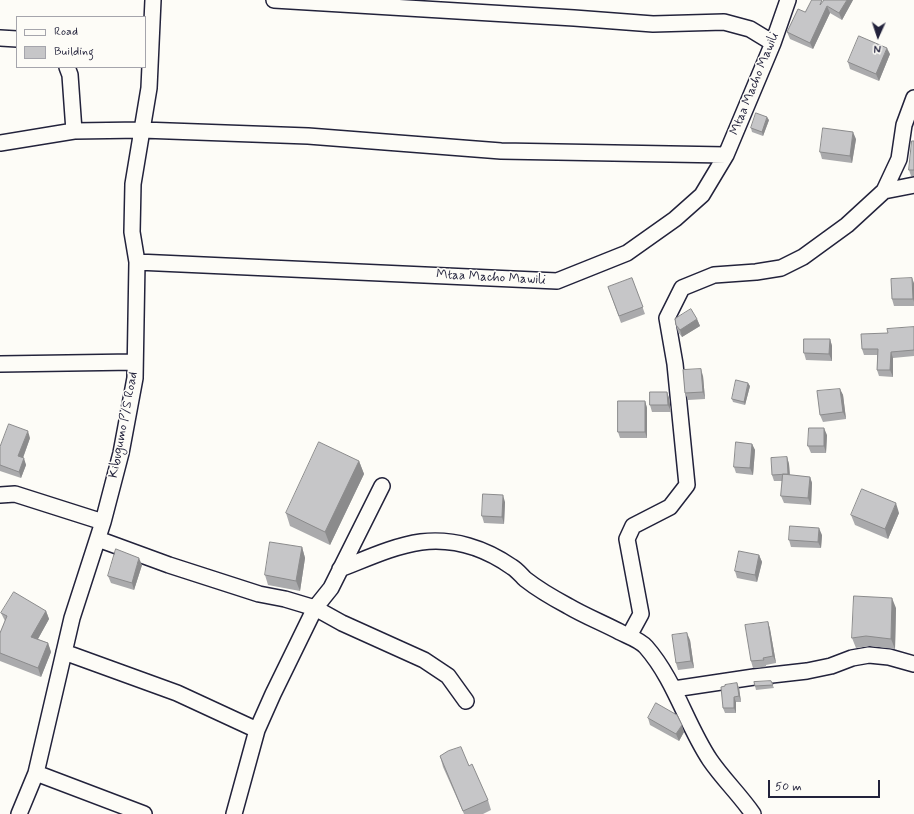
<!DOCTYPE html>
<html>
<head>
<meta charset="utf-8">
<style>
  body { margin:0 }
  #map { position:relative; width:914px; height:814px; overflow:hidden; background:#fdfcf7; font-family:Mynerve,sans-serif }
  canvas { display:block }
  .legend { position:absolute; left:16px; top:16px; width:130px; height:52px; box-sizing:border-box; background:#fdfcf7; border:1px solid #a5a5ac; margin:0; padding:5px 7px; list-style:none; font-size:12px; color:#22223b }
  .legend li { display:flex; align-items:center; gap:8px; height:20px }
  .legend b { width:20px; border:1px solid #a5a5ac }
  .north { position:absolute; left:858px; top:16px; width:40px; height:40px; -webkit-text-stroke:3px #fdfcf7; paint-order:stroke; rotate:183deg; font-size:11px; font-weight:700; line-height:16px; text-align:center; color:#22223b }
  .north::after { content:''; display:block; margin:auto; width:14px; height:18px; background:#22223b; clip-path:polygon(50% 0,100% 100%,50% 72%,0 100%) }
  .scale { position:absolute; left:768px; top:780px; width:112px; height:18px; box-sizing:border-box; border:2px solid #22223b; border-top:0; padding-left:5px; font-size:12px; line-height:14px; white-space:nowrap; color:#22223b; -webkit-text-stroke:3px #fdfcf7; paint-order:stroke }
</style>
</head>
<body>
<div id="map">
<canvas width="914" height="814"></canvas>
<ul class="legend">
<li><b style="height:5px;background:#fdfcf7"></b>Road</li>
<li><b style="height:11px;background:#c6c6c8"></b>Building</li>
</ul>
<div class="north">N</div>
<div class="scale">50 m</div>
</div>
<script>
const ctx = document.querySelector('canvas').getContext('2d');
ctx.lineJoin = 'round';
function trace(path, color, width, dash) { ctx.strokeStyle = color; ctx.lineWidth = width; ctx.lineCap = dash ? 'butt' : 'round'; ctx.setLineDash(dash || []); ctx.stroke(path); }
function fill(path, color) { ctx.fillStyle = color; ctx.fill(path, 'evenodd'); }
function write(font, color, halo, rows, align = 'center') {
  ctx.font = font + ' Mynerve,sans-serif'; ctx.lineWidth = 3; ctx.setLineDash([]); ctx.textBaseline = 'middle'; ctx.strokeStyle = halo; ctx.fillStyle = color; for (const [text, x, y, turn = 0] of rows) {
    ctx.save(); ctx.translate(x, y); ctx.rotate((+turn || 0) * Math.PI / 180); ctx.textAlign = isNaN(turn) ? turn : align; if (halo) ctx.strokeText(text, 0, 0); ctx.fillText(text, 0, 0); ctx.restore();
  }
}
const minor = new Path2D(`
  M274,0L574,18L653,24L724,22L750,29L773,43
  M0,38L17,39
  M67,67L70,75L74,131
  M0,143L74,131L142,130L308,136L501,151L726,155
  M884,191L914,185
  M137,262L557,281L627,253L675,219L702,195L726,155L773,43L788,0
  M0,364L135,362
  M0,495L15,494L103,522
  M98,539L169,565L259,594L285,599L315,608L342,623L424,660L448,676L466,701
  M340,569C366,559 393,546 421,542C453,538 485,548 512,567C517,570 521,575 525,579C539,590 553,598 568,606C585,616 603,623 620,632C628,636 640,640 646,647C675,680 686,724 710,760C723,779 740,795 753,814
  M629,636L641,614L627,539L633,526L670,507L687,485L675,364L667,318L682,288L714,275L756,272L781,268L803,257L847,225L884,191L899,159L904,125L914,98
  M64,652L177,693L257,730
  M674,689L754,677L807,671L831,666L852,658L869,655L889,657L914,664
  M36,773L144,814
  M19,814L36,773L72,618L103,522L121,453L135,378L137,262L132,232L133,184L149,88L153,0
  M234,814L257,730L273,694L315,608L331,588L382,486`);
trace(minor, '#22223b', 18);
trace(minor, '#fdfcf7', 15);
fill(new Path2D(`
  M853,0L842,20L830,13L813,49L790,39L787,32L805,12Z
  M890,54L879,81L850,69L848,62Z
  M769,120L763,136L752,132L751,128Z
  M856,139L852,163L822,159L820,152Z
  M914,141V176H911L909,170Z
  M632,278L645,314L621,323L608,287Z
  M914,283V306H894L892,299Z
  M697,319L700,326L682,337L678,332L676,325Z
  M914,327V356L893,358V377L879,376L877,370V355H864L862,349L888,333Z
  M830,339L832,346V361L806,360L804,353Z
  M703,376L705,399L688,400L685,393Z
  M750,386L745,405L733,402L732,399Z
  M840,389L843,395L846,419L823,422L820,415Z
  M667,392L669,398L671,412H652L650,405Z
  M645,401L647,408V438H620L618,432Z
  M827,435L826,453H811L808,446Z
  M30,438L23,458L26,465L21,478L0,471V447Z
  M752,444L755,450L753,475L736,473L734,467Z
  M787,457L789,464L790,475L810,477L812,483L811,505L784,503L781,496L782,481H774L772,475Z
  M359,461L364,474L330,545L290,526L286,513Z
  M505,502L504,524L484,523L482,516Z
  M899,513L888,539L855,525L851,515Z
  M822,535L821,548L791,547L789,540Z
  M302,547L305,558L300,591L268,585L265,575Z
  M759,555L762,562L757,582L737,578L735,571Z
  M142,565L134,590L111,583L108,576Z
  M896,608L895,649L870,646L856,648L852,638Z
  M46,611L49,619L38,639L48,643L51,652L41,677L0,661V633L5,621L1,613Z
  M768,622L770,629L776,663L766,665V667L753,668L751,661Z
  M690,640L694,668L678,670L676,663Z
  M771,681L774,688L756,690L755,686Z
  M737,683L739,688L741,702H736V713H725L723,708L725,686Z
  M648,718L684,732L679,741L650,725Z
  M440,756L488,800L491,810L483,814H464L443,767Z`), '#aaaaac');
fill(new Path2D(`
  M847,0H853L842,20L839,13Z
  M827,6L830,13L813,49L810,43Z
  M887,48L890,54L879,81L876,74Z
  M767,117L769,120L763,136L762,132Z
  M853,132L856,139L852,163L850,156Z
  M912,278L914,283V302L913,299Z
  M697,319L700,326L682,337L680,330Z
  M830,339L832,346V361L829,354Z
  M891,352L893,358V377L890,370Z
  M701,369L703,376L705,399L703,392Z
  M748,383L750,386L745,405L744,402Z
  M840,389L843,395L846,419L843,412Z
  M667,392L669,398L671,412L668,405Z
  M645,401L647,408V438L645,432Z
  M824,428L827,435L826,453L824,446Z
  M28,431L30,438L21,463L18,456Z
  M752,444L755,450L753,475L750,468Z
  M787,457L789,464L790,480L788,474Z
  M24,458L26,465L21,478L19,472Z
  M359,461L364,474L330,545L325,532Z
  M810,477L812,483L811,505L808,498Z
  M503,495L505,502L504,524L502,517Z
  M896,503L899,513L888,539L885,529Z
  M819,528L822,535L821,548L818,542Z
  M302,547L305,558L300,591L296,581Z
  M759,555L762,562L757,582L755,575Z
  M139,558L142,565L134,590L132,583Z
  M892,598L896,608L895,649L891,639Z
  M46,611L49,619L34,646L31,637Z
  M768,622L770,629L776,663L773,656Z
  M687,633L690,640L694,668L691,661Z
  M48,643L51,652L41,677L38,668Z
  M737,683L739,688L741,702L739,696Z
  M734,697L736,702V713L734,708Z
  M682,725L684,732L679,741L676,734Z`), '#8b8b8c');
const building = new Path2D(`
  M812,0H822L820,5L824,0H847L839,13L827,6L810,43L787,32L798,9L805,12Z
  M859,36L887,48L876,74L848,62Z
  M756,113L767,117L762,132L751,128Z
  M823,128L853,132L850,156L820,152Z
  M912,141H914V170H909Z
  M632,278L643,307L619,316L608,287Z
  M912,278L913,299H892L891,279Z
  M691,309L697,319L680,330L676,325L675,319Z
  M914,327V350L891,352L890,370H877L878,349H862L861,334L888,333L887,329Z
  M804,339H830L829,354L804,353Z
  M701,369L703,392L685,393L683,370Z
  M736,380L748,383L744,402L732,399Z
  M840,389L843,412L820,415L817,391Z
  M650,392H667L668,405H650Z
  M618,401H645V432H618Z
  M9,424L28,431L18,456L24,458L19,472L0,465V447Z
  M809,428H824V446H808Z
  M319,442L359,461L325,532L286,513Z
  M736,442L752,444L750,468L734,467Z
  M787,457L788,474L772,475L771,458Z
  M783,474L810,477L808,498L781,496Z
  M862,489L896,503L885,529L851,515Z
  M483,494L503,495L502,517L482,516Z
  M790,526L819,528L818,542L789,540Z
  M270,542L302,547L296,581L265,575Z
  M116,549L139,558L132,583L108,576Z
  M739,551L759,555L755,575L735,571Z
  M14,592L46,611L31,637L48,643L38,668L0,653V633L7,616L1,613Z
  M854,596L892,598L891,639L866,636L852,638Z
  M768,622L773,656L763,658L764,660L751,661L745,625Z
  M687,633L691,661L676,663L672,635Z
  M771,681L773,685L755,686L754,682Z
  M737,683L739,696L734,697V708H723L721,687L725,686V685Z
  M656,703L677,715L682,725L676,734L648,718Z
  M461,747L469,766L472,764L488,800L463,811L440,756L448,751Z`);
fill(building, '#c6c6c8');
trace(building, '#8b8b8c', 1);
write('13px', '#22223b', '#fdfcf7', [
  ["Mtaa Macho Mawili",755,84,-68],
  ["Mtaa Macho Mawili",491,278,3],
  ["Kibugumo P/S Road",124,425,-79]
]);
</script>
</body>
</html>
